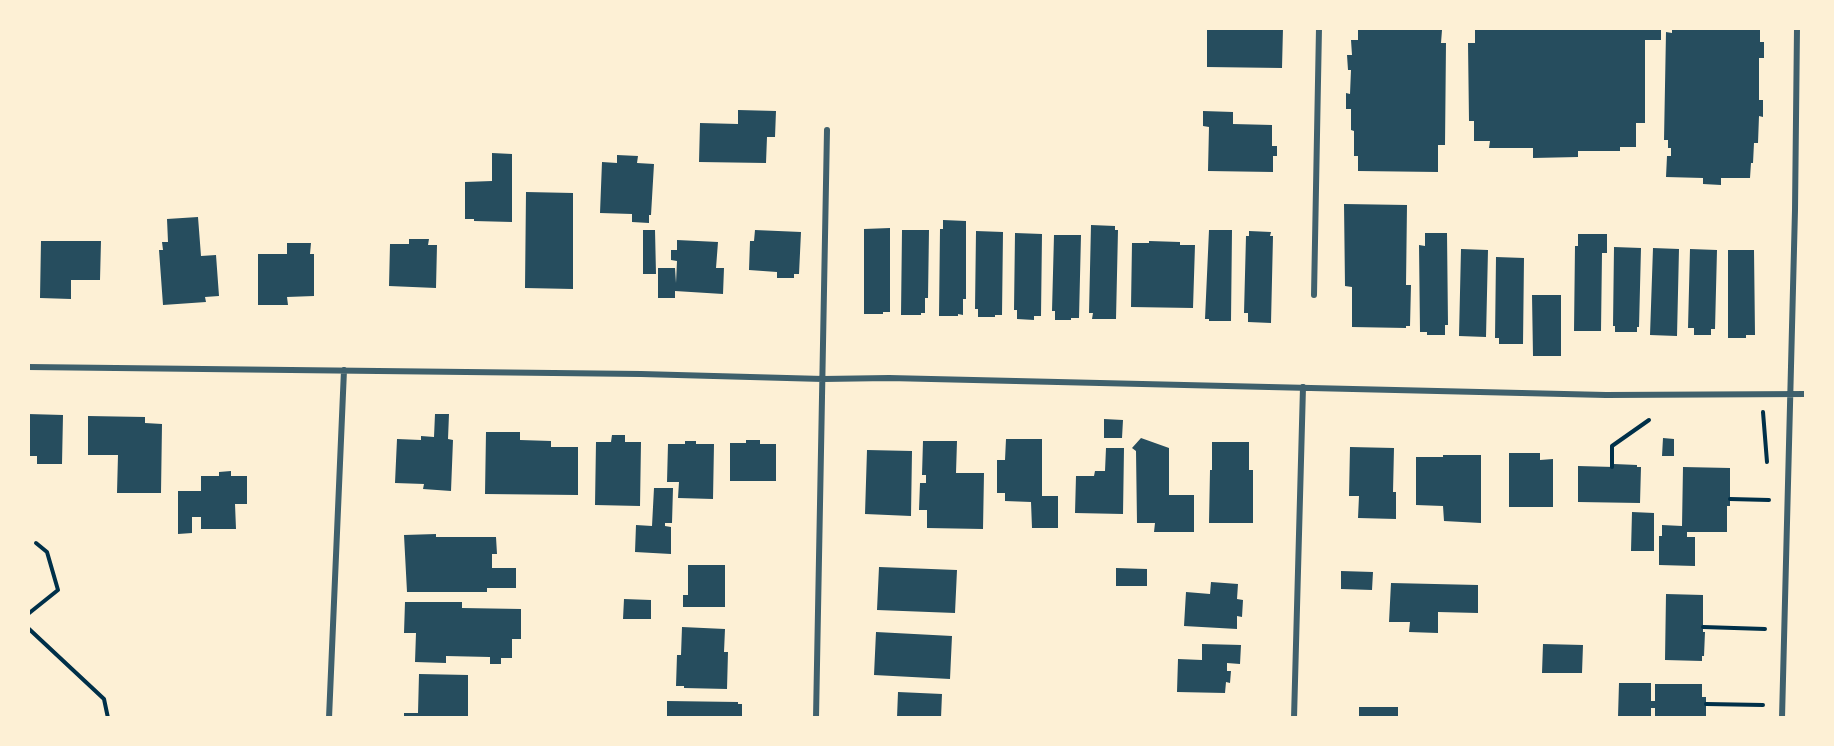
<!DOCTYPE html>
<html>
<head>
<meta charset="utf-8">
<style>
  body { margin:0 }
  #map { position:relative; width:1834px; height:746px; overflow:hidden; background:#fdf0d5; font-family:Literata,serif }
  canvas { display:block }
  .frame { position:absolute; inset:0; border:30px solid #fdf0d5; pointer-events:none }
</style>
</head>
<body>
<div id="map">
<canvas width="1834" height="746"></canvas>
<div class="frame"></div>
</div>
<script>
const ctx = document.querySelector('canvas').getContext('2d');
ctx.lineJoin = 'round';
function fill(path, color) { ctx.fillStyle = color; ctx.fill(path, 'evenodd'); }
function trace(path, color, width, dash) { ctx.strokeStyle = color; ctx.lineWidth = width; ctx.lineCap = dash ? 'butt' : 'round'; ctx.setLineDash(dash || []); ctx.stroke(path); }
fill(new Path2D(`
  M1207,28H1283L1282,68L1207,67Z
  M1358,28H1435V30H1442L1441,43H1446L1445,145H1438V172L1358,171V156H1354V131L1351,130V109H1346V93L1350,94L1351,70H1348L1347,55H1352L1351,40H1358Z
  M1475,28H1661V40H1645V123H1636V147H1620V151H1578V157L1533,158V148H1489L1490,141H1474V121H1469L1468,43H1475Z
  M1672,28H1760V42H1764V58H1759V100H1763V117L1759,116L1758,143H1754L1753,163H1751L1750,178H1721V185L1703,184V178L1666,177L1667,156H1671V148H1668V140H1664L1666,32L1672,33Z
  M738,110L776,111L775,137H767L766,163L699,162L700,123L738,124Z
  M1203,111L1233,112V124L1272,125V146H1277V156H1273V172L1208,171L1209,127L1203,126Z
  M492,153L512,154V222L474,221V219H465V182L492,181Z
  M617,155L638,156L637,163L654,164L651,215H649V223L632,222V214L600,213L602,162L617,163Z
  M526,192L573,193V289L525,288Z
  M1344,204L1407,205L1406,285H1411L1410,326H1406V328L1352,327V287L1345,286Z
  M198,217L201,256L216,255L219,296L205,297L206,302L163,305L159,250H163L162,242H168L167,219Z
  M943,220L966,221V299H963V315L958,314V316H939L940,229H943Z
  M1091,225L1115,226V230H1118L1116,319H1092L1093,313H1089Z
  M890,228V312H883V314H864V229Z
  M643,230H655L656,274H643Z
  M755,230L801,232L799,274H794V278H777V272L749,270L750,241H754Z
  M902,230H929L928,298H925V313H921V315H901Z
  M1209,230H1232L1231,321H1209V319H1205Z
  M976,231L1003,232L1002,315H995V317H978V309H975Z
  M1249,231L1271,232L1270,236H1273L1271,323L1248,322V313H1244L1246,236H1249Z
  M1015,233L1042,234L1041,316H1034V320L1017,319V310H1014Z
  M1425,233H1447L1448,325H1445V335H1427V332H1420L1419,245L1425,246Z
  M1578,234H1607V253H1602L1601,331H1574L1575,246H1578Z
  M1054,235H1081L1079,318H1071V320H1055V311H1052Z
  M409,239H429L428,245H437L436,288L389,286L390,244H409Z
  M677,240L718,242L716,268H724L723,294L675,291V298H658V268H675L676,283L677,261L671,260V250H677Z
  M41,241H101L100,280H71V299L40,298Z
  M1149,241L1180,242V245H1195L1193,308L1131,307L1132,243H1149Z
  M287,243H311L310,254H314V296L287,297L288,305H258V254H287Z
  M1614,247L1641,248L1639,327H1637V332H1615V326H1613Z
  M1653,248L1679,249L1677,336L1650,335Z
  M1461,249L1488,250L1486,337L1459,336Z
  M1690,249L1717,250L1715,329H1711V335H1694V328H1688Z
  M1728,250H1754L1755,335H1746V338H1728Z
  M1496,257L1524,258L1523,344H1499V338H1495Z
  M1532,295H1561V356H1533Z
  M28,414L63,415L62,464H37V456H28Z
  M435,414H449L448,439L453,440L451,491L423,489L424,484L395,483L397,439L421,440V436L434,437Z
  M88,416L145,417V423L162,424L161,493H117L118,455H88Z
  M1104,419L1123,420L1122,438H1104Z
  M486,432H520V440L551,441V447H578V495L485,494Z
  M612,435H625V442H641L640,506L595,505L596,442H611Z
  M1141,438L1169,448V495H1194V532H1154L1155,523H1137L1136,451L1132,448Z
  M1663,438L1674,439V456H1662Z
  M1006,439H1042V496H1058V528H1032L1031,502L1005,501V493H997V460H1005Z
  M746,440H760V444H776V481H730V443H746Z
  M685,441H696V444H714L713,499L678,498L679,482H667L668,444H685Z
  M923,441H957L956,473H984L983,529L927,528V510H919L920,483H926V475H922Z
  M1212,442H1249V470H1253V523H1209L1210,470H1212Z
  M1350,447L1394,448L1393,492H1396V519L1358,518L1359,496H1349Z
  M1106,448H1124L1123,514L1075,513L1076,476H1094L1095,471H1105Z
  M867,450L912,451L911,516L865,514Z
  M1509,453H1540V460L1553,459V507H1509Z
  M1443,455H1481V523L1444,521L1443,506L1416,505V457H1443Z
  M1614,464L1637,465V467H1641L1640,503L1578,502V466L1614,467Z
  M1683,467L1730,468V506H1727V532H1687V537H1695V566L1659,565V536H1662V525L1682,526Z
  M231,471V476H247V504H235L236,529H201V517H192V533L178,534V491H201V476H219V472Z
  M654,488H673L672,523H665V526L671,527V554L635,552L636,525L652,526Z
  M1632,512L1654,513V551H1631Z
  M436,534V537H496L497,554H492V568H516V588H487V592H407L404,535Z
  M688,565H725V607H683V595H688Z
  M879,567L957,570L955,613L877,610Z
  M1116,568L1147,569V586H1116Z
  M1341,571L1373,572L1372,590L1341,589Z
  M1211,582L1238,584L1237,599L1243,600L1242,617L1237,616V629L1184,626L1186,592L1210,594Z
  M1391,583L1478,585V613L1438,612V633L1409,632L1410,622H1389Z
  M1666,594L1703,595V632H1705L1704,656H1702V661L1665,660Z
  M624,599L651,600V619H623Z
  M405,602H462V608L521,609V639H512V658H501V664H490V657L446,656V663L415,662L416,633H404Z
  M682,627L725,629L724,652H728L727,689L684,688V686H676L677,655H681Z
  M876,632L952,636L950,679L874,675Z
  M1202,644L1241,645L1240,664L1227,663V671H1231L1230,683L1226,682L1225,693L1177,692L1178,659L1202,660Z
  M1543,644L1583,645L1582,673H1542Z
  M419,674L468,675V718H404V713H418Z
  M1619,683H1651V701H1655V684H1702V697H1706V718H1655V708H1651V718L1618,717Z
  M898,692L942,694L941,718H897Z
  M667,701L738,702V704H742V718H667Z
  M1359,707H1398V718H1359Z`), '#264d5e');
trace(new Path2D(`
  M1763,412L1767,462
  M1612,467V446L1649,420
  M1730,499L1769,500
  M28,614L58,590L47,552L36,543
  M1703,627L1765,629
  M28,628L104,699L108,718
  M1706,704L1763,705`), '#003049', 4);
trace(new Path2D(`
  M1314,295L1319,28
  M28,367L641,374L823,379L889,378L1606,395L1806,394
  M329,718L344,370
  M816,718L827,130
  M1294,718L1303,387
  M1782,718L1795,210L1797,28`), '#3f606c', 6);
</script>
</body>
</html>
